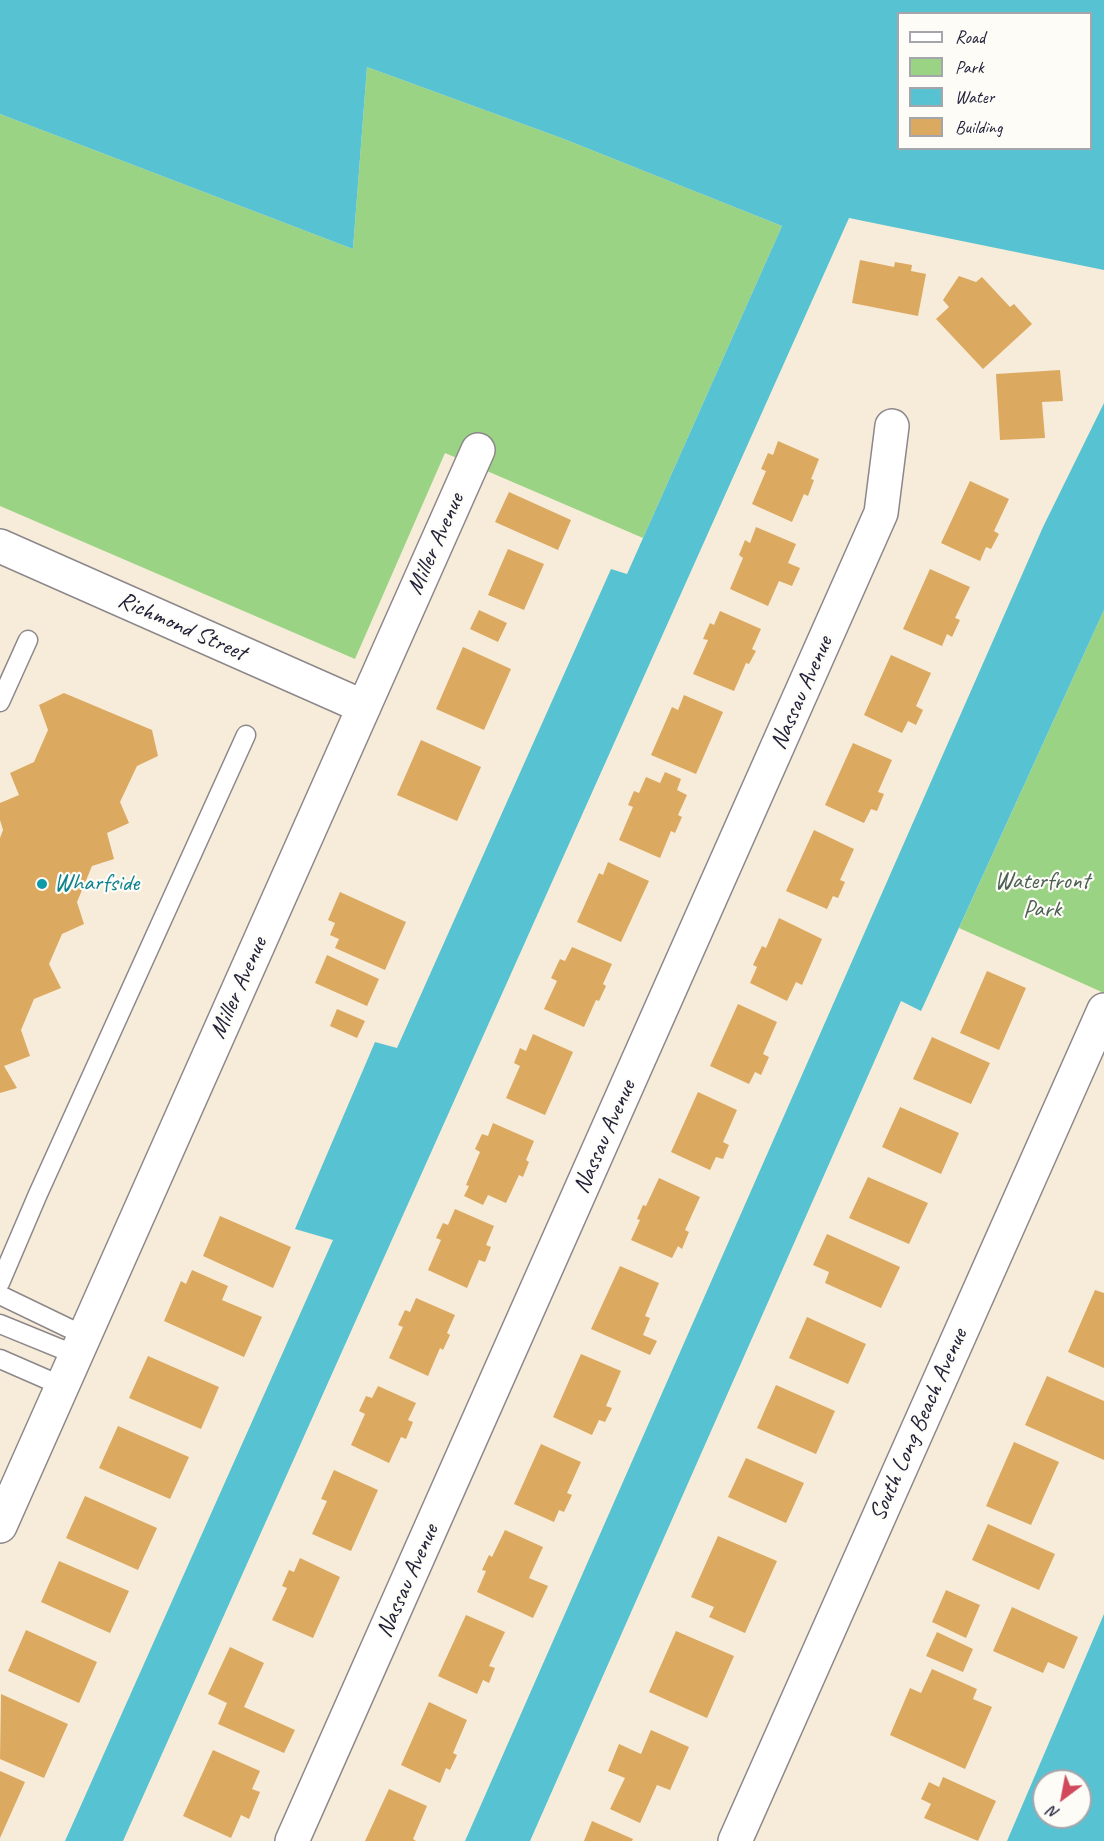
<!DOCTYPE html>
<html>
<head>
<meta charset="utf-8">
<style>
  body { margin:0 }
  #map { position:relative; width:1104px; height:1841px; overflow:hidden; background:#f7ecd9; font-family:Caveat,sans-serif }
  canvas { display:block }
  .legend { position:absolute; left:897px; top:12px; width:195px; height:138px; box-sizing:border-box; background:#fdfcf7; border:2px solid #a5a5ac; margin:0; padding:8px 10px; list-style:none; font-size:18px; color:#22223b }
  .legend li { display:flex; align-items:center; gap:12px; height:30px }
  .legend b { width:30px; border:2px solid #a5a5ac }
  .north { position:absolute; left:1032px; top:1769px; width:60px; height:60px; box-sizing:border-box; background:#fdfcf7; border:2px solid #a5a5ac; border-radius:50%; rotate:212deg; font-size:16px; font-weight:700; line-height:24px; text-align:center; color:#22223b }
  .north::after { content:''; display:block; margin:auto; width:21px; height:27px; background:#d1495b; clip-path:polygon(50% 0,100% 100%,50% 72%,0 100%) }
</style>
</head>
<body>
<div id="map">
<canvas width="1104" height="1841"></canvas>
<ul class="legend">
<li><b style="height:8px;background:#fff"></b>Road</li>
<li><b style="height:16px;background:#9bd385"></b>Park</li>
<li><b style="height:16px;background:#57c2d2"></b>Water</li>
<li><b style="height:16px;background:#dca960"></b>Building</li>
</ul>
<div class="north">N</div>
</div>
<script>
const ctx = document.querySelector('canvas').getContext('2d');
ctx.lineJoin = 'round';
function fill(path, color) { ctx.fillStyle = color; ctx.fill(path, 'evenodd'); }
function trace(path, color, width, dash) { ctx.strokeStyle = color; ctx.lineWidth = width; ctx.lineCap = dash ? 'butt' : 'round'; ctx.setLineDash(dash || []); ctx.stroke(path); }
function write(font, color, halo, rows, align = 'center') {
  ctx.font = font + ' Caveat,sans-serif'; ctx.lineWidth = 4.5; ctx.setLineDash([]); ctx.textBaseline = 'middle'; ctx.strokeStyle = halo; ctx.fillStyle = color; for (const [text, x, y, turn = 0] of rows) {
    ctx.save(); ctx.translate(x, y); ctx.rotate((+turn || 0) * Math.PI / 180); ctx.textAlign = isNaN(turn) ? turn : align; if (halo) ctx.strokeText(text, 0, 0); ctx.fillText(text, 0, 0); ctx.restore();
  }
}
fill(new Path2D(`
  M367,67L564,139L782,226L643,538L445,453L355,659L0,506V114L353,249Z
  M1104,610V993L959,928Z`), '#9bd385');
fill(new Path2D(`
  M0,0H1104V270L849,218L123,1841H65L333,1240L295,1229L375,1042L397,1048L611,569L627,574L782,226L564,139L367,67L353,249L0,114ZM898,14H1090V148H898Z
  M1104,403V610L921,1011L901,1001L530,1841H465L1043,527Z
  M1104,1614V1841H1007ZM1044,1781H1080V1817H1044Z`), '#57c2d2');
fill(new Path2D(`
  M860,260L894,267L895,262L912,265L911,271L926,274L918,316L852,303Z
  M959,276L976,282L982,277L1010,307L1014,304L1032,324L983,369L936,319L949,307L943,300Z
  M1060,370L1063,401L1042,402L1045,438L1000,440L996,374Z
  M778,441L819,459L811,479L814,480L808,496L804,494L792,522L752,504L766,471L761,469L768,453L773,455Z
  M970,481L1009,499L994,531L999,534L991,549L986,547L980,561L941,543Z
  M509,492L571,520L558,550L495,522Z
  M756,527L796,544L788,563L800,568L792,586L779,581L768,606L730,589L743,558L739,555L745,540L750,543Z
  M508,549L544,564L524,610L488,595Z
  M930,569L970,587L955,618L960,620L952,637L947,634L942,646L903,629Z
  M479,610L507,623L498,642L470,629Z
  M720,611L761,629L752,649L756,651L749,664L746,663L734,691L693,674L708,640L703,639L710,623L714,625Z
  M463,647L511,669L484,730L436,709Z
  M891,655L931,673L916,706L923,710L916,725L908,721L902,733L864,715Z
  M64,693L152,730L158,756L137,766L120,802L129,823L107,833L114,859L92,866L77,902L84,924L62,934L49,964L61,988L34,999L21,1030L30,1056L4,1066L17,1088L0,1093V838L3,830L0,820V803L19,795L10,773L34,762L48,730L39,705Z
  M684,695L723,712L696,774L651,755L672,707L678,710Z
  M421,740L481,767L457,821L397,795Z
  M853,743L892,760L878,792L884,794L877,811L871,809L864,823L825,805Z
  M665,772L681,779L677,790L687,795L678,815L682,817L675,833L671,831L660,858L619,840L633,807L628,805L634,791L639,793L646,777L660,783Z
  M814,830L854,849L840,880L845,882L838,898L833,896L827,909L786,891Z
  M608,862L649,881L621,942L577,922L599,873L603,875Z
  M340,892L406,922L385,970L335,948L339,939L330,935L335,923L328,920Z
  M779,918L822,939L802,985L796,982L787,1001L750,983L757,967L753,965L762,946L766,948Z
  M572,947L612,964L603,984L606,986L599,1001L596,1000L584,1027L544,1009L557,981L551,978L560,959L565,961Z
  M327,955L379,979L367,1006L315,983Z
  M987,971L1026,988L999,1050L960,1033Z
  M738,1004L777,1022L763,1054L769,1057L761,1075L755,1072L749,1084L710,1066Z
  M337,1009L365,1021L357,1038L330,1026Z
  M533,1034L573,1052L545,1115L506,1098L520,1066L514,1063L520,1048L526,1051Z
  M932,1037L990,1063L971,1104L913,1079Z
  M698,1092L737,1110L723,1142L729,1145L723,1159L716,1157L710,1170L671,1152Z
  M900,1107L959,1133L941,1174L882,1147Z
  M493,1123L534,1141L526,1160L529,1162L523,1177L519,1175L506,1203L488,1195L483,1205L464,1196L469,1186L466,1185L480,1152L475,1149L482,1134L488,1136Z
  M868,1177L928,1203L909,1244L849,1218Z
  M659,1178L700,1197L685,1230L689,1232L682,1249L678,1246L672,1258L631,1240L640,1220L637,1219L643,1205L646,1206Z
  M455,1209L494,1226L486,1245L491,1247L485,1262L479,1260L467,1288L428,1270L441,1240L436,1238L443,1223L448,1225Z
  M220,1216L291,1247L273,1288L203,1256Z
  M827,1234L900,1267L881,1308L825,1283L829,1272L813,1265Z
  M620,1266L659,1283L645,1316L650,1318L643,1335L657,1341L650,1355L591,1329Z
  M192,1270L228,1286L222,1300L262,1317L244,1357L164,1321L181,1281L186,1284Z
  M1095,1290L1104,1293V1368L1068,1352Z
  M416,1298L455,1315L447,1333L450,1335L443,1350L440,1348L428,1376L389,1358L403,1327L398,1325L405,1310L410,1312Z
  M807,1317L866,1344L848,1384L789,1358Z
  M581,1354L621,1371L606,1406L612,1408L605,1422L599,1420L592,1435L553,1417Z
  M148,1356L219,1387L201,1429L129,1398Z
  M1047,1376L1104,1401V1460L1025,1425Z
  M776,1385L835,1411L816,1454L757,1428Z
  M378,1386L416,1403L408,1420L413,1422L406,1439L401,1437L389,1463L351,1445L365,1414L359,1411L366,1396L372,1398Z
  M118,1426L189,1457L170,1499L99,1468Z
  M1014,1442L1059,1462L1031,1525L986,1506Z
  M541,1444L581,1462L567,1493L572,1495L564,1512L559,1510L554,1522L514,1504Z
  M746,1458L804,1483L786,1523L728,1497Z
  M334,1470L378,1490L351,1551L312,1534L327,1501L321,1499Z
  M85,1496L157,1528L138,1570L66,1538Z
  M988,1524L1055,1554L1039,1590L972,1560Z
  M505,1530L543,1547L529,1578L548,1586L533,1618L477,1592L486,1571L482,1570L489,1555L492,1557Z
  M718,1536L777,1561L745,1633L709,1617L714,1607L691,1597Z
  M300,1558L340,1577L313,1638L272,1620L287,1588L282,1586L289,1570L294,1572Z
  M59,1561L129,1591L110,1633L41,1602Z
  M946,1590L980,1605L966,1638L932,1622Z
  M1012,1607L1078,1637L1064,1669L1048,1662L1043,1673L993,1651Z
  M466,1615L505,1632L489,1666L495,1668L489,1683L483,1680L477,1694L438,1676Z
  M26,1630L97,1662L79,1703L8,1671Z
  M676,1631L734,1656L707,1718L649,1692Z
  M937,1632L973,1649L963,1672L926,1656Z
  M230,1647L264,1663L244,1707L295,1730L284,1753L218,1724L227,1703L208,1694Z
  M932,1669L977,1689L973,1699L992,1707L965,1769L890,1735L910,1688L921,1693Z
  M1,1694L68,1724L44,1778L0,1759Z
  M429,1702L467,1720L453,1753L457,1755L450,1770L446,1768L440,1783L401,1765Z
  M651,1730L689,1747L670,1790L657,1785L640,1823L610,1809L625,1778L608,1771L619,1744L641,1754Z
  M213,1750L260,1771L252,1789L260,1792L249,1819L241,1815L231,1838L183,1816Z
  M0,1771L25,1782L0,1838Z
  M943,1777L996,1801L978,1841L924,1818L931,1804L921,1799L929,1782L939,1787Z
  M389,1789L427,1806L413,1839L416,1841H365Z
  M592,1821L633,1839L632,1841H584Z`), '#dca960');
const lane = new Path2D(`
  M0,702L28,640
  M0,1283L38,1194L246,735
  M0,1295L85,1336
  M0,1324L76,1355
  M0,1359L62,1386`);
const street = new Path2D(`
  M0,546L364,707
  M0,1526L478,450
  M292,1841L881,513L892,426
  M735,1841L1104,1010`);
trace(lane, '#8c878a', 21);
trace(street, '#8c878a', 36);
trace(lane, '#fff', 18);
trace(street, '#fff', 33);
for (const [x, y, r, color] of [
  [42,884,6,"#0f9aa8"]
]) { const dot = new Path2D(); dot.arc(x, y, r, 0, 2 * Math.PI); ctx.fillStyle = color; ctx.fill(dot); trace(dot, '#fdfcf7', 2); }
write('24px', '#22223b', '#fdfcf7', [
  ["Miller Avenue",436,544,-66],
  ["Richmond Street",182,627,24],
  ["Nassau Avenue",802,693,-66],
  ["Miller Avenue",239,988,-66],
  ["Nassau Avenue",605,1137,-66],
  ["South Long Beach Avenue",919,1425,-66],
  ["Nassau Avenue",408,1581,-66]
]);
write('24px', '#4c6055', '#fdfcf7', [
  ["Waterfront",1042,882],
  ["Park",1042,910]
]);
write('24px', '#0d838f', '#fdfcf7', [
  ["Wharfside",54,884]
], 'left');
</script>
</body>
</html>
